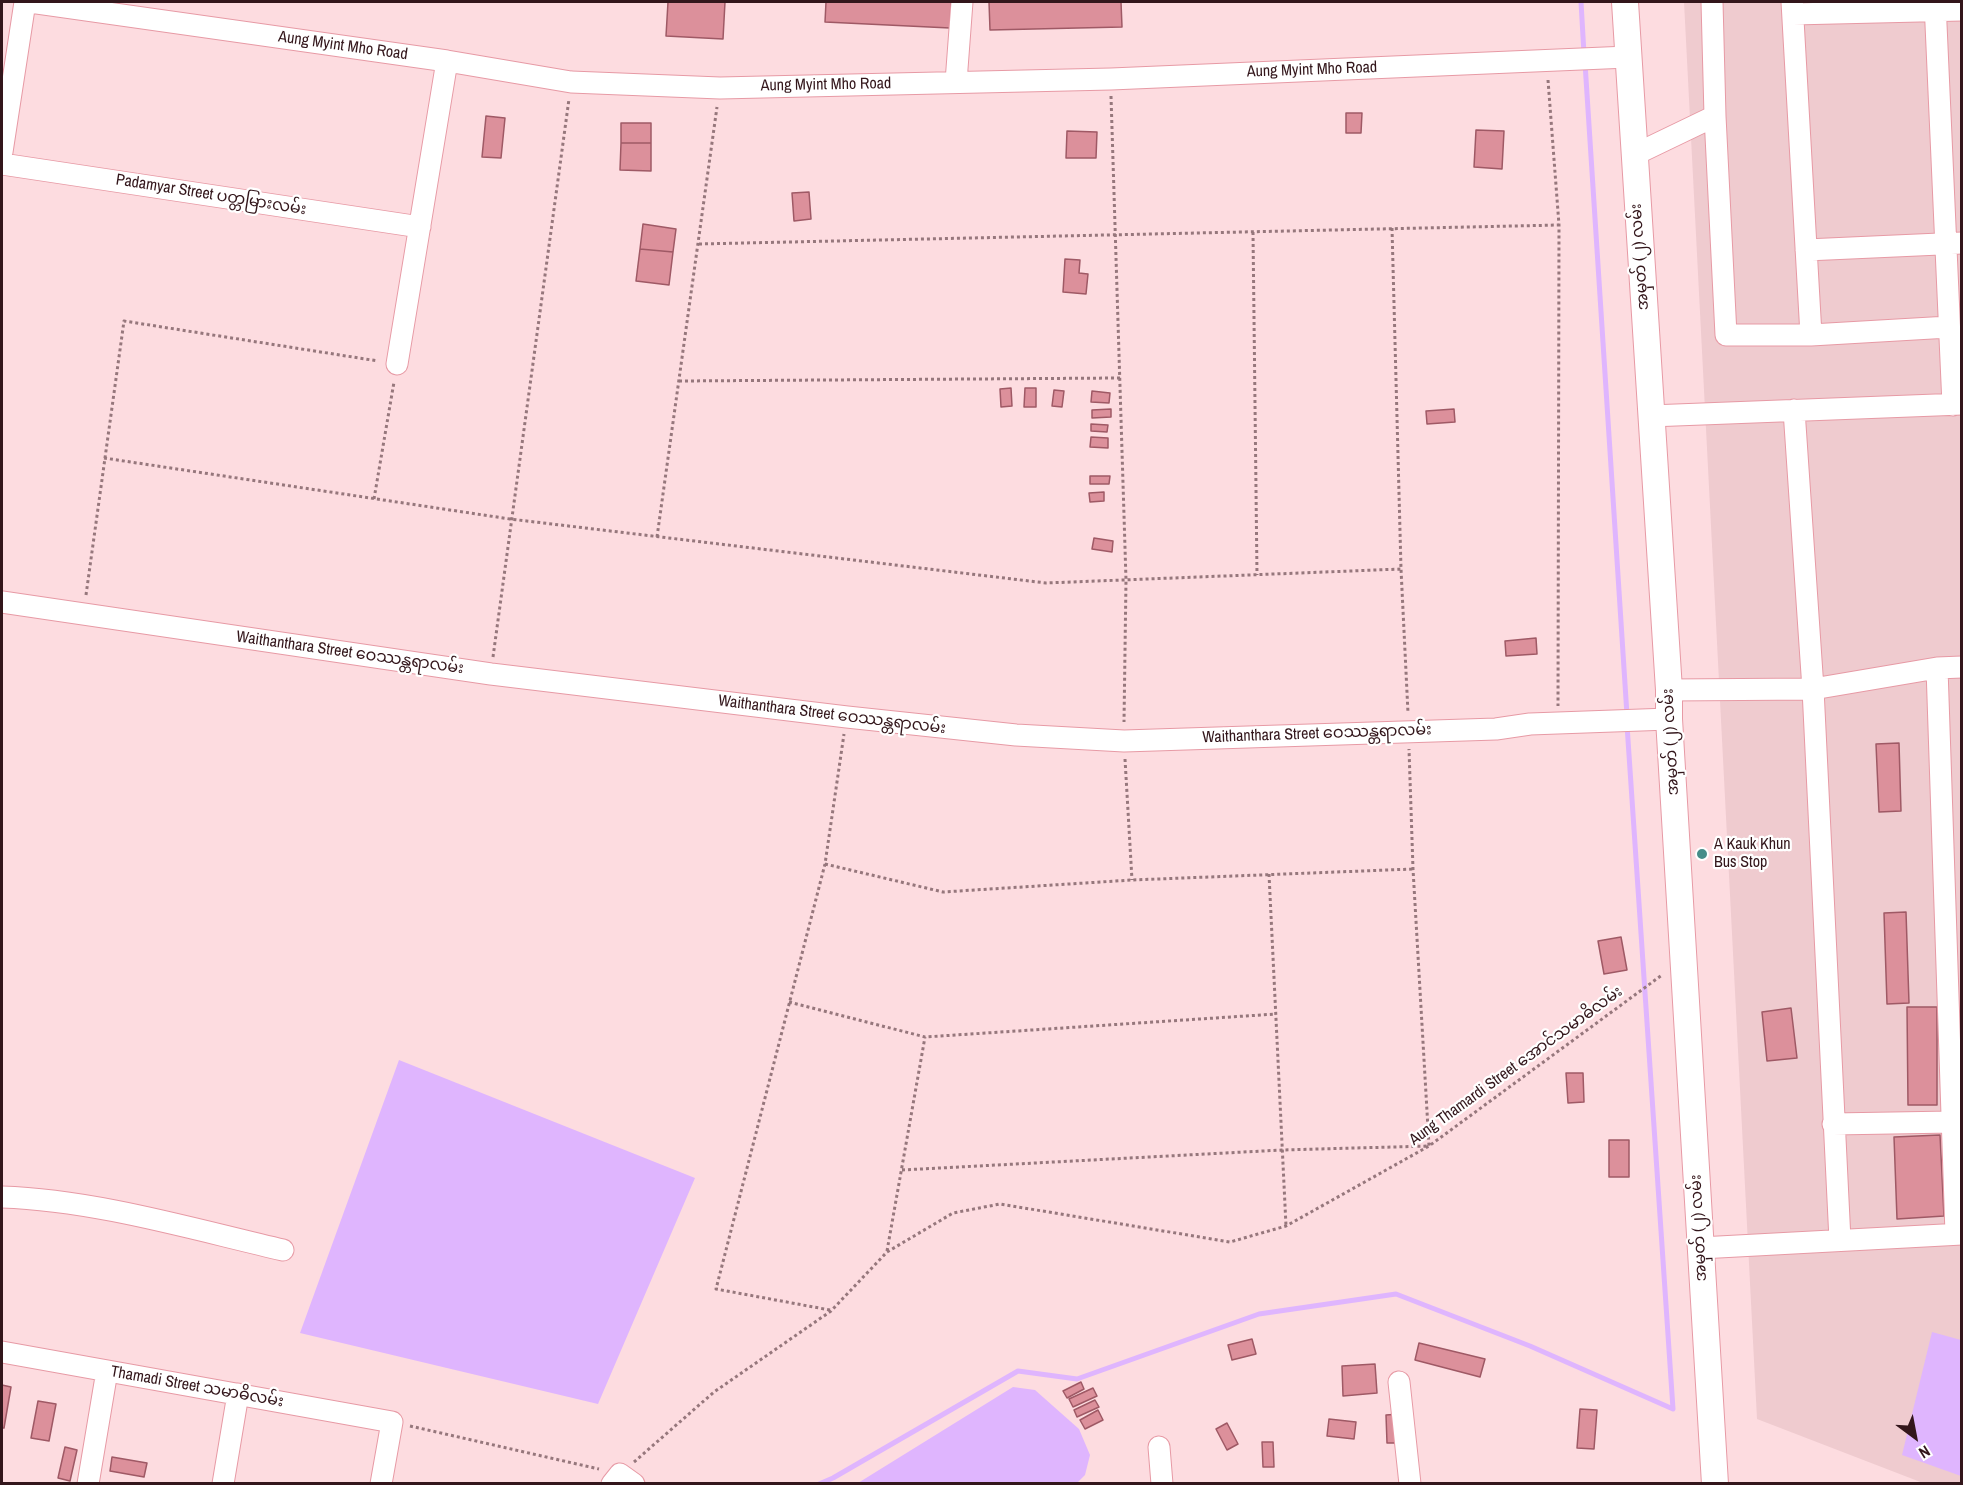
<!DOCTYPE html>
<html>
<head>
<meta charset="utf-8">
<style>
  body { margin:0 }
  #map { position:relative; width:1963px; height:1485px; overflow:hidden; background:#fddce0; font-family:"Archivo Narrow",sans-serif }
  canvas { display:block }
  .frame { position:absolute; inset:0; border:3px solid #33161b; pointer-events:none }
  .north { position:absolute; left:1885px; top:1407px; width:60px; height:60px; -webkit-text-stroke:4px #fff; paint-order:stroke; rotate:148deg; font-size:16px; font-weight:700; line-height:24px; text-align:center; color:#33161b }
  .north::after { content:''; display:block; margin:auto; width:21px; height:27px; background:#33161b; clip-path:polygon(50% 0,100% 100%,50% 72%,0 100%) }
</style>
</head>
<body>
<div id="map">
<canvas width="1963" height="1485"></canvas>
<div class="frame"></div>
<div class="north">N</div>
</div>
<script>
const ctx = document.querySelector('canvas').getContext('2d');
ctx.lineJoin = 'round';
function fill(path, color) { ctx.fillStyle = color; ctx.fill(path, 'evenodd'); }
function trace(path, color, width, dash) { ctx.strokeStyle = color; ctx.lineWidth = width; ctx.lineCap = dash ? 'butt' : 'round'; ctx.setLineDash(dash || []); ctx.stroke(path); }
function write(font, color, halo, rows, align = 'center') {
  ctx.font = font + ' "Archivo Narrow","Noto Sans Myanmar",sans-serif'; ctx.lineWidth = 4.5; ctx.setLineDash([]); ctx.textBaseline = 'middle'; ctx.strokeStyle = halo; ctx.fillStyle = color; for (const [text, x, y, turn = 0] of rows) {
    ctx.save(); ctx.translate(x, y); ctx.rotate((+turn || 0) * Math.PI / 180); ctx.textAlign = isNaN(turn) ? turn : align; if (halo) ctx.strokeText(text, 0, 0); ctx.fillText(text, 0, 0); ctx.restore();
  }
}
fill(new Path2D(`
  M1684,2H1961V1483H1923L1757,1419Z`), '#efcbcf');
fill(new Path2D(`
  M399,1060L695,1178L598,1404L300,1333Z
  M1932,1332L1961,1340V1476L1902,1455Z
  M1013,1387L1035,1390L1079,1429L1090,1455L1085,1475L1077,1483H858Z`), '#dfb5fe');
trace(new Path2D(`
  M1581,2L1584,54
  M1585,63L1627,715
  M819,1484L833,1478L1018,1371L1077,1379L1259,1314L1396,1294L1530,1346L1673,1409L1627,725`), '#dfb5fe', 5);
const building = new Path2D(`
  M668,2H725L723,39L666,36Z
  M826,2H951L950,28L825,22Z
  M989,2H1121L1122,27L990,30Z
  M1346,113H1362L1361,133H1346Z
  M486,116L505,118L501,158L482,157Z
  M621,123H651V143H621Z
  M1476,130L1504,131L1502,169L1474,167Z
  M1067,131L1097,132L1096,158H1066Z
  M621,143H651V171L620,170Z
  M809,192L811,219L794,221L792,193Z
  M643,224L676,229L673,252L640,249Z
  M640,249L673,252L669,285L636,281Z
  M1065,259L1080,260L1079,273L1088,274L1086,294L1063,292Z
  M1011,388L1012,406L1001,407L1000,389Z
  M1025,388H1036V407H1024Z
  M1054,390L1064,391L1062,407L1052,406Z
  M1092,391L1110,393L1109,403L1091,402Z
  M1111,409V417L1092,418V410Z
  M1454,409L1455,422L1427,424L1426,411Z
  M1091,424L1108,425L1107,432L1091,431Z
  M1091,437L1108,438V448L1090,447Z
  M1090,476H1110L1109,484H1090Z
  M1104,492V501L1090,502L1089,493Z
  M1094,538L1113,541L1112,552L1092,549Z
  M1536,638L1537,654L1506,656L1505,641Z
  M1899,743L1901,811L1879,812L1876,744Z
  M1906,912L1909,1003L1887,1004L1884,913Z
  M1621,937L1627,970L1604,974L1598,941Z
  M1907,1007H1937V1105H1908Z
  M1791,1008L1797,1058L1767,1061L1762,1012Z
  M1566,1073H1583L1584,1102L1568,1103Z
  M1940,1135L1944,1216L1897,1219L1894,1137Z
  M1609,1140H1629V1177H1609Z
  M1252,1339L1256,1354L1232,1360L1228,1345Z
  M1419,1343L1485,1359L1480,1377L1415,1360Z
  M1375,1364L1377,1393L1343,1396L1342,1366Z
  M1081,1382L1084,1389L1067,1398L1063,1391Z
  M2,1385L11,1387L4,1428H2Z
  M1093,1388L1097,1396L1073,1407L1069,1399Z
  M1095,1400L1099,1407L1077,1417L1074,1410Z
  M38,1401L56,1404L49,1441L31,1438Z
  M1580,1409L1597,1410L1594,1449L1577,1448Z
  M1098,1410L1103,1420L1085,1429L1080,1420Z
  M1399,1414L1400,1443H1387L1386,1415Z
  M1329,1419L1356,1422L1354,1439L1327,1436Z
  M1227,1423L1238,1444L1227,1450L1216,1429Z
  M1262,1442H1273L1274,1467H1263Z
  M65,1447L77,1450L70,1481L58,1478Z
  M112,1457L147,1463L144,1477L110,1471Z`);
fill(building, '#dc909b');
trace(building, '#9f5965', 1.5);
const minor = new Path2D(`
  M30,2L447,61L571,82L720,88L1111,79L1628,57
  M1712,2L1715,116L1726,335H1811L1949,327
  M1792,2L1811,335
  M1935,2L1953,405
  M1793,14L1962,10
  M956,82L962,2
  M2,152L25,2
  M1634,155L1715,116
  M2,164L420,227
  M1806,250L1962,243
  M397,364L447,61
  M1794,410L1813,689L1840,1240
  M1650,416L1962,404
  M2,602L491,674L847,717L1016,735L1124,741L1496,729L1530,724L1669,719
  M1937,668L1956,1234
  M1669,690L1813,689L1937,668L1962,667
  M1833,1124L1952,1122
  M2,1197C94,1200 192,1229 283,1250
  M1700,1248L1962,1234
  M2,1352L392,1422L381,1484
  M1399,1382L1410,1484
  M1159,1447L1162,1484
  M88,1484L107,1371
  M223,1484L238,1394
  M612,1484L620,1474L634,1484`);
const major = new Path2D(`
  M1625,2L1669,690V719L1715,1484`);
trace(minor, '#e79aa5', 23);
trace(major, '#e79aa5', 28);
trace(new Path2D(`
  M1548,80L1559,225L1558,706
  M1111,96L1126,580L1124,722
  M1392,228L1401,569L1408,713
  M1253,232L1257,575
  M699,244L1559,225
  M679,381L1120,378
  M104,458L510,519L1046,583L1401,569
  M374,499L394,382
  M657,537L717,107
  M86,595L124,321L378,361
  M493,657L569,99
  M1125,759L1132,880
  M825,864L943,892L1132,880L1413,869
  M1269,874L1286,1226
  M789,1002L925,1037L1276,1014
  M902,1170L1282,1150L1429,1146L1413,869L1409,749
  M887,1251L925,1037
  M830,1310L716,1289L825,864L844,734
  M410,1426L599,1469
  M634,1462L714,1392L831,1311L887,1252L953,1213L1000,1204L1230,1242L1286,1226L1429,1146L1662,975`), '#96777c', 3, [3, 3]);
trace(minor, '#fff', 21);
trace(major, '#fff', 26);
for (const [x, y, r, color] of [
  [1702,854,6,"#468d89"]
]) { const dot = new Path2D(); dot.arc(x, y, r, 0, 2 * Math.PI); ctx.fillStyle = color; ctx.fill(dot); trace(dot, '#fff', 2); }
write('16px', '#33161b', '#fff', [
  ["Aung Myint Mho Road",343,46,8],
  ["Aung Myint Mho Road",1312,70,-2],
  ["Aung Myint Mho Road",826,85,-1],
  ["Padamyar Street ပတ္တမြားလမ်း",211,195,9],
  ["အမှတ် (၂) လမ်း",1640,257,-94],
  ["Waithanthara Street ဝေဿန္တရာလမ်း",350,653,8],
  ["Waithanthara Street ဝေဿန္တရာလမ်း",832,715,7],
  ["Waithanthara Street ဝေဿန္တရာလမ်း",1317,734,-2],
  ["အမှတ် (၂) လမ်း",1671,742,-93],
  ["Aung Thamardi Street အောင်သမာဓိလမ်း",1516,1066,-36],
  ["အမှတ် (၂) လမ်း",1699,1228,-93],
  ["Thamadi Street သမာဓိလမ်း",197,1387,10]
]);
write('16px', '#33161b', '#fff', [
  ["A Kauk Khun",1714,845],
  ["Bus Stop",1714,863]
], 'left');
</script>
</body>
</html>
